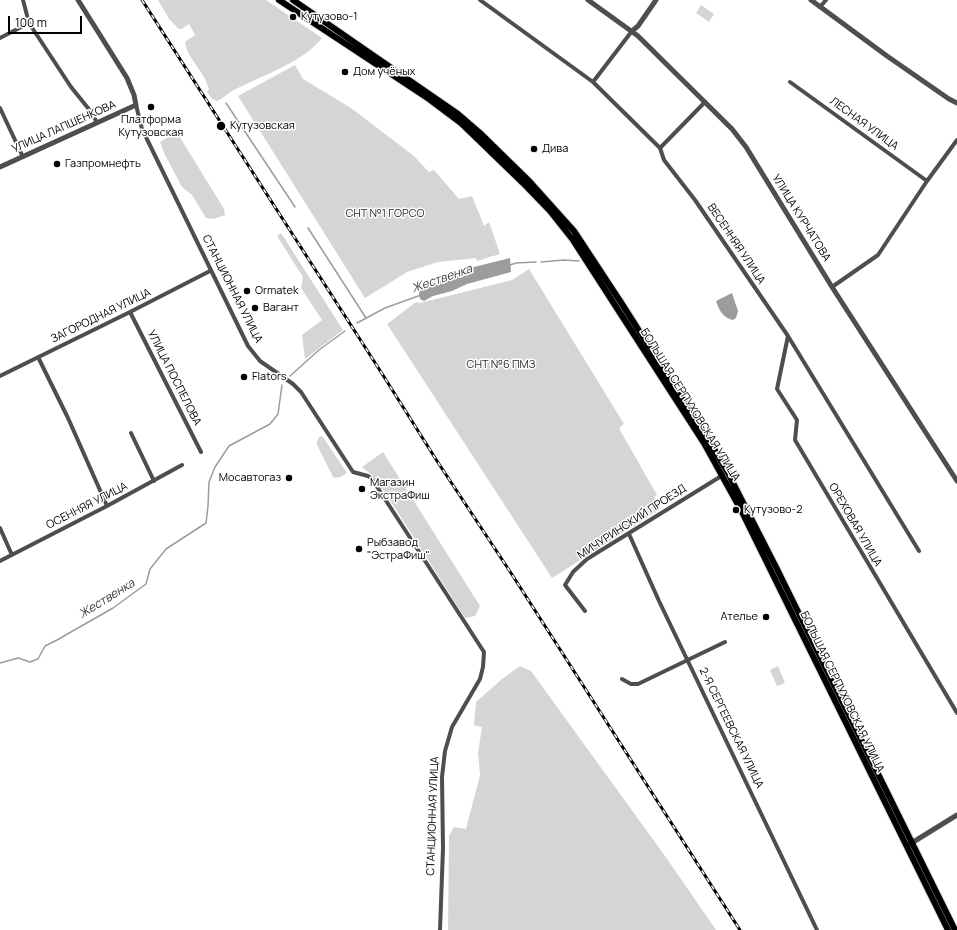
<!DOCTYPE html>
<html>
<head>
<meta charset="utf-8">
<style>
  body { margin:0 }
  #map { position:relative; width:957px; height:930px; overflow:hidden; background:#fff; font-family:Manrope,sans-serif }
  canvas { display:block }
  .scale { position:absolute; left:8px; top:16px; width:74px; height:18px; box-sizing:border-box; border:2px solid #000; border-top:0; padding-left:5px; font-size:12px; line-height:14px; white-space:nowrap; color:#000; -webkit-text-stroke:3px #fff; paint-order:stroke }
</style>
</head>
<body>
<div id="map">
<canvas width="957" height="930"></canvas>
<div class="scale">100 m</div>
</div>
<script>
const ctx = document.querySelector('canvas').getContext('2d');
ctx.lineJoin = 'round';
function fill(path, color) { ctx.fillStyle = color; ctx.fill(path, 'evenodd'); }
function trace(path, color, width, dash) { ctx.strokeStyle = color; ctx.lineWidth = width; ctx.lineCap = dash ? 'butt' : 'round'; ctx.setLineDash(dash || []); ctx.stroke(path); }
function write(font, color, halo, rows, align = 'center') {
  ctx.font = font + ' Manrope,sans-serif'; ctx.lineWidth = 3; ctx.setLineDash([]); ctx.textBaseline = 'middle'; ctx.strokeStyle = halo; ctx.fillStyle = color; for (const [text, x, y, turn = 0] of rows) {
    ctx.save(); ctx.translate(x, y); ctx.rotate((+turn || 0) * Math.PI / 180); ctx.textAlign = isNaN(turn) ? turn : align; if (halo) ctx.strokeText(text, 0, 0); ctx.fillText(text, 0, 0); ctx.restore();
  }
}
fill(new Path2D(`
  M158,0H266L322,38C303,63 260,76 232,91C227,94 222,99 217,101L212,99L207,92L209,89C207,84 205,78 202,74C196,63 186,54 185,42L195,35L189,24L182,29H179L169,19Z
  M701,5L714,14L709,22L696,13Z
  M295,65L303,79L351,108L414,156L429,172L434,170L459,199L472,196L484,226L489,222L500,254L477,261L476,258L438,262L407,272L365,298L238,96Z
  M178,134L224,209L225,215L214,219L206,218L192,195L182,187L165,155L160,142L170,136Z
  M281,233L343,330L305,359L302,335L322,320L301,288L303,277L277,236Z
  M529,269L624,424L620,427V430L657,495L654,497L661,509L552,578L387,324L416,302L420,303L512,280Z
  M320,436L323,437L347,473C342,476 338,479 333,477L317,445V441Z
  M383,452L480,606L475,616L465,618L395,508L373,476L362,467Z
  M520,666L531,671L665,856L716,930H448L449,836L454,827L466,829L480,775L478,753L482,727L474,725L476,702L502,679Z
  M778,666L785,683L777,686L770,670Z`), '#d5d5d5');
fill(new Path2D(`
  M510,258L511,272L467,284L452,291L433,296L424,301L420,299L419,293L420,290L428,284L450,278L462,270Z
  M732,293L738,311L736,318L733,320C723,318 719,310 716,301Z`), '#9c9c9c');
trace(new Path2D(`
  M226,103L295,207
  M308,228L366,318
  M541,262L564,260L579,261
  M510,265L516,263L536,262
  M357,323L385,308L421,295
  M290,376L319,350L345,331
  M0,663L18,658L30,662L38,659L45,646L57,640L113,608L146,584L150,569L166,549L206,523L208,506L209,482L215,467L229,446L270,424L278,414L282,385`), '#9c9c9c', 1.5);
const primary = new Path2D(`
  M279,0L429,99L461,123L523,183L550,211L573,240L704,443L741,510L948,930
  M293,0L458,114L480,133L530,182L574,231L622,304L713,447L728,473L776,567L955,930`);
trace(primary, '#dbdbdb', 8);
trace(new Path2D(`
  M23,0L29,23L71,87L92,113L97,123
  M480,0L593,82L660,148L664,160L695,200L788,336L919,551
  M820,7L826,0
  M0,38L29,23
  M593,82L632,31
  M790,82L927,181
  M136,105L142,129L248,346L260,361L293,384L301,392L353,472L368,476L372,479L484,652L483,667L480,679L452,727L445,751L442,777L443,848L440,930
  M0,108L23,157
  M660,148L705,102
  M832,287L878,255L927,181L957,140
  M130,312L201,452
  M788,336L777,389L797,420L795,440L957,713
  M38,357L68,418L107,506
  M0,376L130,312L210,271
  M131,433L154,481
  M0,528L12,555
  M629,534L659,601L817,930
  M0,561L107,506L182,465
  M585,611L565,585L573,572L587,559L723,475
  M622,679L631,684H638L725,642`), '#4e4e4e', 4);
trace(new Path2D(`
  M588,0L638,36L732,129L746,147L832,287L957,481
  M811,0L887,56L949,99L957,103
  M632,31L638,26L656,0
  M0,167L136,105L134,95L127,78L78,0
  M910,844L957,815`), '#4e4e4e', 5);
trace(primary, '#000', 6);
const rail = new Path2D(`
  M142,0L381,372L437,461L511,573L740,930`);
trace(rail, '#000', 3);
trace(rail, '#fff', 1.5, [4.5]);
for (const [x, y, r, color] of [
  [293,17,4,"#000"],
  [345,72,4,"#000"],
  [151,107,4,"#000"],
  [221,126,5,"#000"],
  [534,149,4,"#000"],
  [57,164,4,"#000"],
  [247,291,4,"#000"],
  [255,308,4,"#000"],
  [244,377,4,"#000"],
  [289,478,4,"#000"],
  [362,489,4,"#000"],
  [736,510,4,"#000"],
  [359,549,4,"#000"],
  [766,617,4,"#000"]
]) { const dot = new Path2D(); dot.arc(x, y, r, 0, 2 * Math.PI); ctx.fillStyle = color; ctx.fill(dot); trace(dot, '#fff', 1.5); }
write('11px', '#000', '#fff', [
  ["Кутузово-1",301,17],
  ["Дом учёных",353,72],
  ["Платформа",151,120,"center"],
  ["Кутузовская",151,133,"center"],
  ["Кутузовская",230,126],
  ["Дива",542,149],
  ["Газпромнефть",65,164],
  ["Ormatek",255,291],
  ["Вагант",263,308],
  ["Flators",252,377],
  ["Мосавтогаз",281,478,"right"],
  ["Магазин",370,483],
  ["ЭкстраФиш",370,496],
  ["Кутузово-2",744,510],
  ["Рыбзавод",367,543],
  ["\"ЭстраФиш\"",367,556],
  ["Ателье",758,617,"right"]
], 'left');
write('11px', '#000', '#fff', [
  ["ЛЕСНАЯ УЛИЦА",864,124,36],
  ["УЛИЦА ЛАПШЕНКОВА",64,127,-24],
  ["УЛИЦА КУРЧАТОВА",801,218,58],
  ["ВЕСЕННЯЯ УЛИЦА",736,244,56],
  ["СТАНЦИОННАЯ УЛИЦА",232,289,63],
  ["ЗАГОРОДНАЯ УЛИЦА",101,316,-26],
  ["УЛИЦА ПОСПЕЛОВА",174,378,63],
  ["БОЛЬШАЯ СЕРПУХОВСКАЯ УЛИЦА",690,405,58],
  ["ОСЕННЯЯ УЛИЦА",87,506,-27],
  ["МИЧУРИНСКИЙ ПРОЕЗД",632,522,-33],
  ["ОРЕХОВАЯ УЛИЦА",855,525,60],
  ["БОЛЬШАЯ СЕРПУХОВСКАЯ УЛИЦА",842,692,64],
  ["2-Я СЕРГЕЕВСКАЯ УЛИЦА",731,728,64],
  ["СТАНЦИОННАЯ УЛИЦА",433,816,-88]
]);
write('11px', '#2c2c2c', '#fff', [
  ["СНТ №1 ГОРСО",385,214],
  ["СНТ №6 ПМЗ",501,365]
]);
write('italic 12px', '#3d3d3d', '#fff', [
  ["Жественка",442,279,-19],
  ["Жественка",107,599,-32]
]);
</script>
</body>
</html>
